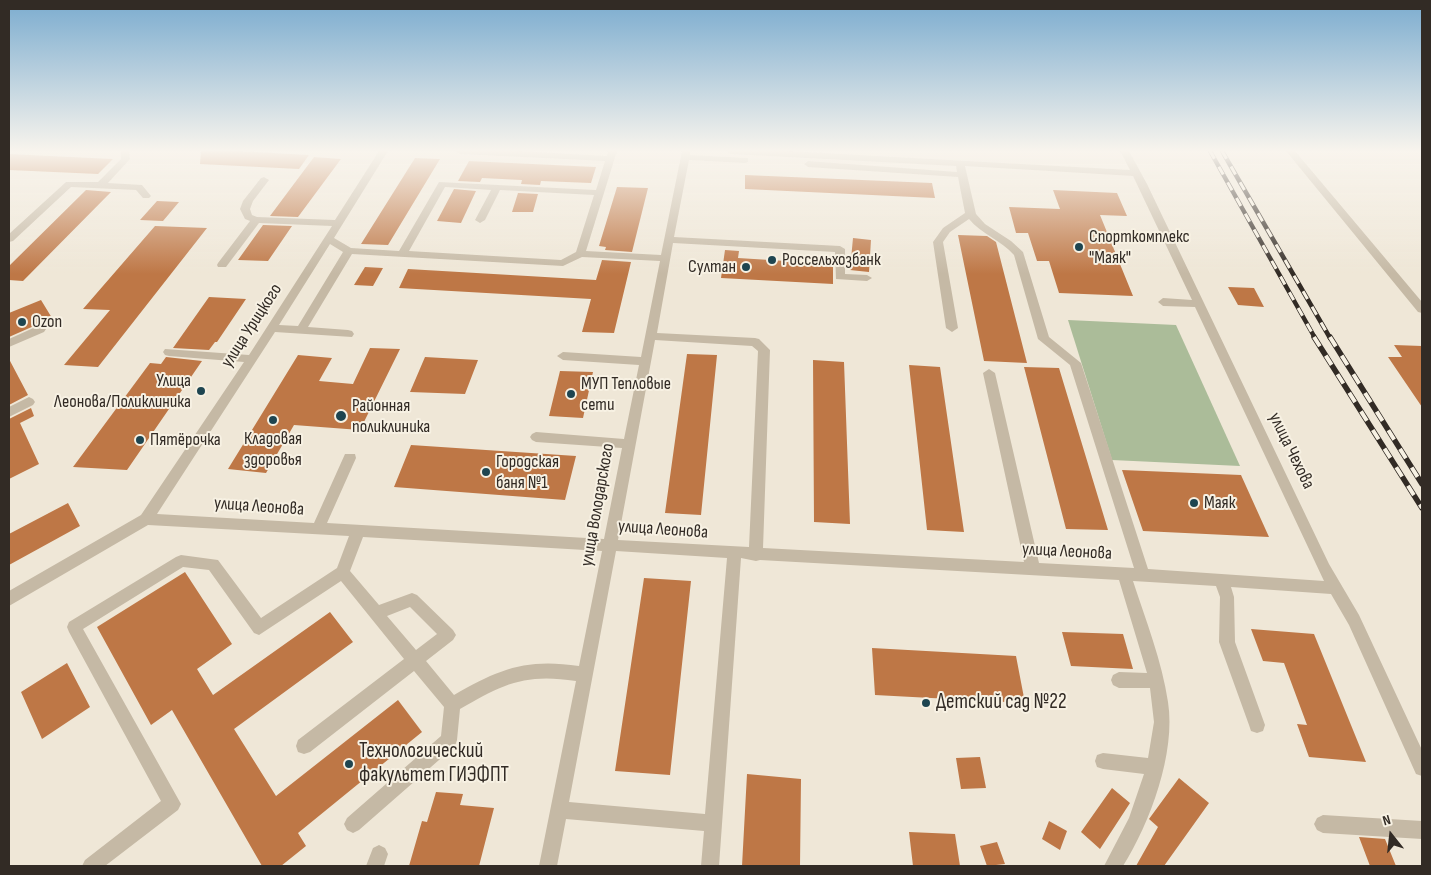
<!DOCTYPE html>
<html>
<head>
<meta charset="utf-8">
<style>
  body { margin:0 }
  #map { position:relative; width:1431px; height:875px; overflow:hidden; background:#efe7d7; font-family:"Sofia Sans Condensed",sans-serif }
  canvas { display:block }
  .frame { position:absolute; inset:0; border:10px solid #322b25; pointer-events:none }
  .north { position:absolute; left:1366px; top:810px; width:50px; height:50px; -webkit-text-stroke:4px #f7f1e3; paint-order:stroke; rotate:344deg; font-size:14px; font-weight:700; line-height:20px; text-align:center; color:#322b25 }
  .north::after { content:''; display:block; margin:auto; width:18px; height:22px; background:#322b25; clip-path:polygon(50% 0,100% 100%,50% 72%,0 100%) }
</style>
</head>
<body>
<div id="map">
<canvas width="1431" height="875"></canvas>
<div class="frame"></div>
<div class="north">N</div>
</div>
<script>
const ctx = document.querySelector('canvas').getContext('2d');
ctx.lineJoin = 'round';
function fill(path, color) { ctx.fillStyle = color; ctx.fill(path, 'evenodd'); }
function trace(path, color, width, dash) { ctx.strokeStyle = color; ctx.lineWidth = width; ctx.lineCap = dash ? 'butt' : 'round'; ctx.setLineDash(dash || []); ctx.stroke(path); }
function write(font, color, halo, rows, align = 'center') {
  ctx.font = font + ' "Sofia Sans Condensed",sans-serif'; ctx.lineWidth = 4; ctx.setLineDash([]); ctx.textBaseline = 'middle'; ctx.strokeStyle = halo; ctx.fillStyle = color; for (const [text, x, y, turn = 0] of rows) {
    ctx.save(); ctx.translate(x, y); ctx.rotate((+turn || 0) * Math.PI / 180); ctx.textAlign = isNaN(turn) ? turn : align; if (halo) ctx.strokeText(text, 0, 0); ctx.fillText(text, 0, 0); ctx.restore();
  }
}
fill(new Path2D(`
  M1068,320L1176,325L1240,466L1112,460Z`), '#abbc99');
fill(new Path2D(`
  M201,151H238L309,155L299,169L200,164Z
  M9,154L113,159L98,174L9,170Z
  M314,157L341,159L298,217L270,216Z
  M415,158L440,159L388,245L361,244Z
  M469,161L596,167L591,183L541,181L540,185L521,184L522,180L482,178L480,182L458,181Z
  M745,175L932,183L935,198L745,189Z
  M617,187L648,188L632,252L605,250L606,247L599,246Z
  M454,189L476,191L461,223L437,221Z
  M86,190L111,192L23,281L9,280V266Z
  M1053,190L1117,193L1127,216L1100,215L1133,296L1059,293L1049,261H1037L1028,233H1016L1009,207L1060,209Z
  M518,193L538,194L533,212H512Z
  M157,201L179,202L163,221L140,220Z
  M263,225L292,226L268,261L238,260Z
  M155,226L207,228L98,367L64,365L110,310L83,309Z
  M958,235L987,236L996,242L1027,363L984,361Z
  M853,238L871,240L869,272L850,270Z
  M725,250L739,251L738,258L818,263V256H833V284L721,278Z
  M602,260L631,262L614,333L582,332L591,299L399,288L408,269L596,280Z
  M365,267L383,268L373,286L354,285Z
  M1228,287L1254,288L1264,307L1238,305Z
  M209,297L246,299L217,342H215L209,350L173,348Z
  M41,300L52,318L9,337V313Z
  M1394,345L1422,346V407L1388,357H1402Z
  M370,348L400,349L360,430L294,425L266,473L228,469L298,355L332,358L319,381L353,384Z
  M687,354L717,355L701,515L665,513Z
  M166,357L202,361L127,470L73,467L150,363L161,364Z
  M425,357L478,360L465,394L410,392Z
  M9,359L28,395L9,405Z
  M813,360L844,362L850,524L814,522Z
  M909,365L940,367L964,532L927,530Z
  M1024,367L1059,368L1108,530L1066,529Z
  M560,371L593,372L583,418L549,416Z
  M31,408L34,416L20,423L39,464L9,479V419Z
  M411,445L576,456L565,500L394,487Z
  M1122,470L1241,475L1269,537L1143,531Z
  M68,503L80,526L9,565V534Z
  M185,572L232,644L197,669L213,695L330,612L353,642L234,729L276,796L398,700L422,732L298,833L306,846L281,866H262L172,710L151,725L97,627Z
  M644,578L691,581L670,775L615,771Z
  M1251,629L1314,634L1366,762L1309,757L1297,724L1307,725L1284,663L1263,661Z
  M1062,632L1123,634L1133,669L1071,666Z
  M872,648L1016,656L1025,703L875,695Z
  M67,663L90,707L42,739L21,692Z
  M980,757L986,788L961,789L956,758Z
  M747,774L801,779L800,866H742Z
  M1179,778L1209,803L1164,866H1136L1158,827L1149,819Z
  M1112,788L1130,803L1100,849L1081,832Z
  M436,792L463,794L460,805L494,808L479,866H409L422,821L427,822Z
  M1049,821L1067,831L1060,850L1042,839Z
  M909,832L955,834L960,866H913Z
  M1359,837L1385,839L1396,866H1370Z
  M997,842L1005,864L987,866L980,846Z`), '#be7746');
fill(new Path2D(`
  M121,151H129L130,159L108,183L142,185L151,196L149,198H143L136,190L71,187L13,241L9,242V234L66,182H98L121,159Z
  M379,151H388L334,238L351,248L399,251L439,182L596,190L605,161L460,154L456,151H517L607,156L608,151H617L586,251L661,255L682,151H690V155L748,158V162L745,163L689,160L674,237L840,246L845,249V274L867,275L872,278L867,281L836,279L835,252L673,243L657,333L755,338L759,339L770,350L763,548L1024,562L983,373L989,369L995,373L1039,563L1134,568L1070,365L1038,339L1014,255C1001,240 981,234 969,219L950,232L943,242L958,328L952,332L946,328L933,242L943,228L965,213L958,177L808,167L804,164L808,161L957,172L956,166L731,154L727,151H787L1130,170L1120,151H1129L1147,184L1329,564L1359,615L1422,750V776L1416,774L1349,625L1331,594L1231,587L1234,597L1235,642L1265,725L1263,731L1257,733L1251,731L1249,725L1219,642L1220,597L1216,586L1133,581C1146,621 1162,661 1168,702C1176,753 1150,823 1123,866H1104L1129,818L1144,774L1103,769L1097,767L1095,761L1097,755L1103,753L1148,758L1154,722L1150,688H1119L1113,685L1111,680L1113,675L1119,672L1147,673L1119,580L760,560L756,561L741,558L719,866H701L704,831L566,819L557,866H539L576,681C525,673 503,684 460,709L457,740L455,746L359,830L353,833L347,830L344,824L347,818L441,736L444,707L414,671L310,752L304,754L298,752L296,746L298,740L404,659L341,581L259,635L254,633L209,570L183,567L83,629L181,804L178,810L105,866H82L85,860L161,801L69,632L67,627L69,622L176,557L181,555L218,560L261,618L337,568L349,536L148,525L9,606V591L141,515L244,362L169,356L165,355L163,352L165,349L249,355L332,226L259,223L226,267H218L217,265L218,263L250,221L245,219L240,209L243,201L261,178L264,177L269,180L253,201L250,209L252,215L257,217L335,220ZM965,166L1133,176L1192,300L1163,298L1158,302L1163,306L1195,307L1324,581L1148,569L1081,363L1049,337L1023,252L1011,241L985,224L976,214ZM445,187L491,190L475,220L480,223L485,220L500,190L594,195L576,252L561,260L409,251ZM330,244L343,252L298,326L279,325ZM352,254L563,266L582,257L660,261L641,357L563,352L557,356L563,360L639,365L624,439L536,432L532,434L530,437L532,440L536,442L622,448L604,539L327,523L356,458L355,454H345L314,523L157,514L275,332L352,337L354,334L352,331L348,330L308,327ZM655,340L752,346L758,351L749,547L618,540ZM363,537L602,551L579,666C526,658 499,669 454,695L426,661L453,640L456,635L453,630L417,595L412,593L379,605L350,571ZM616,551L727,558L705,814L569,802ZM410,607L437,634L416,650L387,616Z
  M1286,151H1295L1422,302V313L1418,312Z
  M40,325L44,326L46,329L44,332L9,347V339Z
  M29,397L33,399L35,402L33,405L9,417V407Z
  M1323,815L1422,821V839L1323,833L1317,830L1314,824L1317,818Z
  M379,845L385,848L388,854L384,866H366L373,848Z`), '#c5b9a5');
const railFar1 = new Path2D(`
  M1210,151L1315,338
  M1222,151L1330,338`);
const rail = new Path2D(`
  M1314,337L1422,508
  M1330,337L1422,484`);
trace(railFar1, '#322b25', 4.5);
trace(rail, '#322b25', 5.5);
trace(railFar1, '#f7f1e3', 3, [9]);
trace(rail, '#f7f1e3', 4, [11]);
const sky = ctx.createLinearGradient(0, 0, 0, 274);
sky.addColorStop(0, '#7baccf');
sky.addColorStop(0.55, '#f8f4ed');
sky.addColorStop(1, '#f8f4ed00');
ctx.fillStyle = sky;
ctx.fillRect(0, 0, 1431, 274);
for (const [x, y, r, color] of [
  [1079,247,5,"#1e4550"],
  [772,260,5,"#1e4550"],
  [746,267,5,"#1e4550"],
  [22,322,5,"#1e4550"],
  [201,391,5,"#1e4550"],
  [571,394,5,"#1e4550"],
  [341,416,6,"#1e4550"],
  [273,420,5,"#1e4550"],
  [140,440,5,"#1e4550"],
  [486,472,5,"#1e4550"],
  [1194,503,5,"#1e4550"],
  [926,703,5,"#1e4550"],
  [349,764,5,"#1e4550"]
]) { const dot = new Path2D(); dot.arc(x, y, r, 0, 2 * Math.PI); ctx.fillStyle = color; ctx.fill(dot); trace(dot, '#f7f1e3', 2); }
write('18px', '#322b25', '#f7f1e3', [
  ["Спорткомплекс",1089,237],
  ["\"Маяк\"",1089,258],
  ["Россельхозбанк",782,260],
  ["Султан",736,267,"right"],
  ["Ozon",32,322],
  ["Улица",191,381,"right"],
  ["Леонова/Поликлиника",191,402,"right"],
  ["МУП Тепловые",581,384],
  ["сети",581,405],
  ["Районная",352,406],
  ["поликлиника",352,427],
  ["Кладовая",273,439,"center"],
  ["здоровья",273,460,"center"],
  ["Пятёрочка",150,440],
  ["Городская",496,462],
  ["баня №1",496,483],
  ["Маяк",1204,503]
], 'left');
write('18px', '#322b25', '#f7f1e3', [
  ["улица Урицкого",252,326,-57],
  ["улица Чехова",1291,451,64],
  ["улица Володарского",598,505,-80],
  ["улица Леонова",259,507,4],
  ["улица Леонова",663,530,4],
  ["улица Леонова",1067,552,3]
]);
write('21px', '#322b25', '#f7f1e3', [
  ["Детский сад №22",936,703],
  ["Технологический",359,752],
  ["факультет ГИЭФПТ",359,776]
], 'left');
</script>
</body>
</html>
